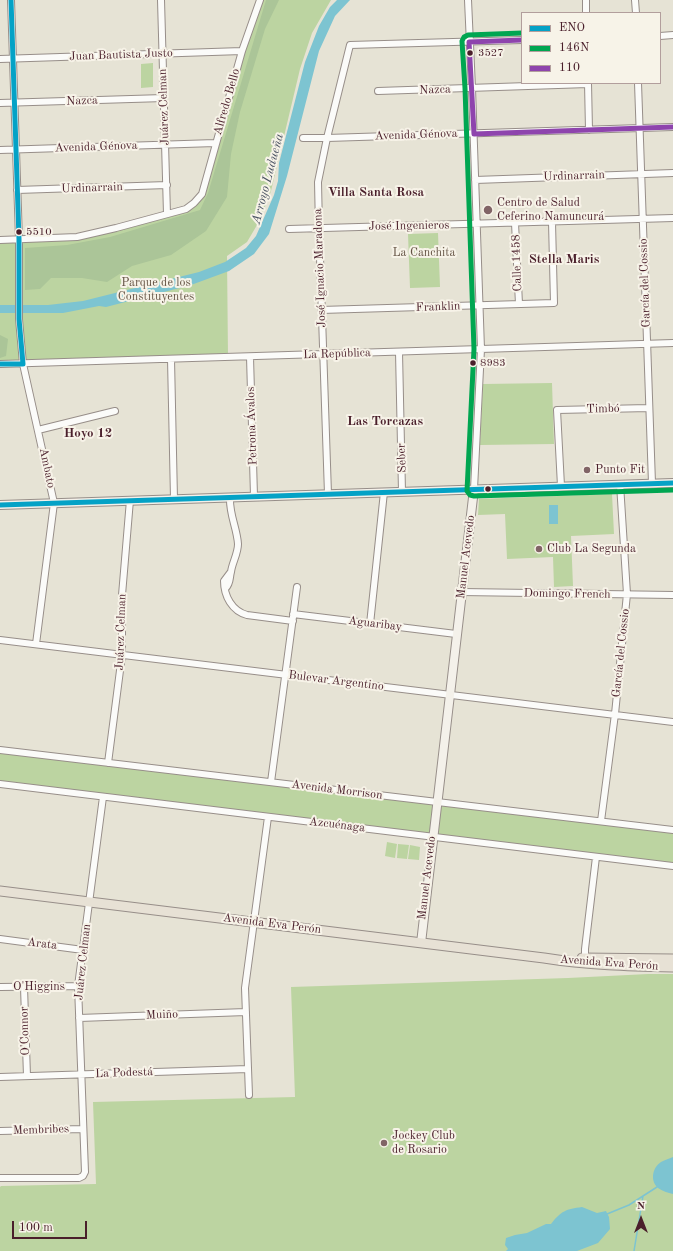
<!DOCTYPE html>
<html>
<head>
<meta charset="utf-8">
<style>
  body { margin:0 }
  #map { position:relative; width:673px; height:1251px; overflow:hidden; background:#e6e3d5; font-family:"Old Standard TT",serif }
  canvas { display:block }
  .legend { position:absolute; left:521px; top:12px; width:140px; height:72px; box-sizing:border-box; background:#f7f3e8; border:1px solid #b29e9c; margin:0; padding:5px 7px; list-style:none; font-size:12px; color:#4a1f2b }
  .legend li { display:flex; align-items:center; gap:8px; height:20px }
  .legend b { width:20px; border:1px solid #b29e9c }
  .north { position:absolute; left:621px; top:1199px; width:40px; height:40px; -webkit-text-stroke:3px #f7f3e8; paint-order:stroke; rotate:0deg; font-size:11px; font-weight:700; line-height:16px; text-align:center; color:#4a1f2b }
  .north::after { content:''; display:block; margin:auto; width:14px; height:18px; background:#4a1f2b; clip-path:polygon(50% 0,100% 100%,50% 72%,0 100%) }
  .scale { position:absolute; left:12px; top:1221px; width:75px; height:18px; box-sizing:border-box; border:2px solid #4a1f2b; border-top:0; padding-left:5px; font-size:12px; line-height:14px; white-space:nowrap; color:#4a1f2b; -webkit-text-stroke:3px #f7f3e8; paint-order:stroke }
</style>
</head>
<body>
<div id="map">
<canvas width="673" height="1251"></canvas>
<ul class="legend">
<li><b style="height:5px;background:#04a2c6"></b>ENO</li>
<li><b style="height:5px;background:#00a651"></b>146N</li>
<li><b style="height:5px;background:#8e44ad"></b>110</li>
</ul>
<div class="north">N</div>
<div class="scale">100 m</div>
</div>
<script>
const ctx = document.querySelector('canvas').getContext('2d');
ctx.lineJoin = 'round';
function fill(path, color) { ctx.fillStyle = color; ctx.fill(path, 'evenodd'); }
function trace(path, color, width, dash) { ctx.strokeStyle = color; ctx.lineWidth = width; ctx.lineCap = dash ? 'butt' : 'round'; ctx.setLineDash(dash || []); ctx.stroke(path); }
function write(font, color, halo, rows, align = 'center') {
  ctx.font = font + ' "Old Standard TT",serif'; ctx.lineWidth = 4; ctx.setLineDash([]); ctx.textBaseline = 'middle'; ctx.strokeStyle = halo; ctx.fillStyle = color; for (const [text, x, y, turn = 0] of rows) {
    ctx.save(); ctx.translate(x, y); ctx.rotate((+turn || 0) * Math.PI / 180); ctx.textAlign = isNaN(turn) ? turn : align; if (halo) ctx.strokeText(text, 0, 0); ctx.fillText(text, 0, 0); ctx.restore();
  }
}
fill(new Path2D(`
  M260,0H331L312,33L300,69L271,191L260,220L247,242L227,256L228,357L0,364V240L77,237L186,209L202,193Z
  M153,63V87L141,88V64Z
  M438,233L440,287L410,288L408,234Z
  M552,383L554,444L480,445L483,384Z
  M612,494L614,534L571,536L573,586L554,587L553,557L507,559L505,514L478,515L479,499Z
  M0,750L673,830V866L0,784Z
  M387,842L397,844L395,858L385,856Z
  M398,844L409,845L407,859L397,858Z
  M410,845L420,847L419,860L408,859Z
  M648,974H673V1251H0V1187L1,1186L96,1184L93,1102L295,1097L291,987L568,978Z`), '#bcd4a1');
fill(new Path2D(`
  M266,0H279L265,29L240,112L231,154L227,197L206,231L171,255L132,266L107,282L82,278H51L40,289L25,290V248L67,245L110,237L200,210L208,193Z
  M0,335L8,339L6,356L0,358Z`), '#abc598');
fill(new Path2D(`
  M337,0H350L335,16L319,51L287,176L269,234L254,254L229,271L191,285L106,307L99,306L63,313H0V305H48L83,301L199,272L225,262L246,248L256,236L274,195L278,181L279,163L305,62L319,26L330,7Z
  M549,505H558V524H549Z
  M673,1157V1194C668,1193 662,1191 658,1188C650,1181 652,1168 661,1162C664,1160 669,1159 673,1157Z
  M582,1207L597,1213L606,1211L609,1217L610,1229L598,1243L577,1251H506L508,1249L505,1245L506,1238L515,1235L527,1233L546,1224H551C561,1211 566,1209 582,1207Z`), '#7dc4d1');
trace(new Path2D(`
  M607,1214L629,1205L657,1187
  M634,1251L643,1196`), '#7dc4d1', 1.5);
const street = new Path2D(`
  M11,0L19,239V319L23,364L54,503L36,644
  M161,0L167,214
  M468,0L472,88L481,349L474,489
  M586,0V13
  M635,0L636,13
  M660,36L673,35
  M0,59L242,51
  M588,83L589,130
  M638,83L652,483
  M378,91L588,84
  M0,103L164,98
  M303,138H327L673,127
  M0,150L215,143
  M475,180L673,173
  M17,190L167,185
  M515,223L519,304
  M289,229L673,218
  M0,240L77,237L116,228L186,209L194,203L202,194L242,51L260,0
  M321,310L554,303L552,222
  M399,352L402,492
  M250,357L254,496
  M171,359L174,499
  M0,364L673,343
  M38,430L115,411
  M561,486L557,410L649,408
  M328,494L319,228L318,182L327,138L350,45L522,40
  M230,573L224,581C224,596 232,611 247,615L293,621
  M225,589C231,583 229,579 231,572C232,563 238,554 238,544C237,528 229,514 230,497
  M461,592L673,595
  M293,614L456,634
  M370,624L384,492
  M0,640L673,722
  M0,750L673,830
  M108,763L122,655V595L130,500
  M271,782L297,587
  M0,784L673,866
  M601,821L615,714L627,594L620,484
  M0,939L83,950
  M585,960V949L596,857
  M0,987L78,986
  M24,987L27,1076
  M79,1018L246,1012
  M0,1077L248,1069
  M249,1095L245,988L268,817
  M0,1131L83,1129
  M0,1178H79L83,1176L85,1172L78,986L103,797`);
const secondary = new Path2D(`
  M0,505L673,483
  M421,943L474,489`);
const primary = new Path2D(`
  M0,891L544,958C587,965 630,966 673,967
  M582,958L673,959`);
trace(street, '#978e89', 8);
trace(secondary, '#978e89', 10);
trace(primary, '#978e89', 11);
trace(street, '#fbfbf9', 6);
trace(secondary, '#f4f1ea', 8);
trace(primary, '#e7e1d5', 9);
trace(new Path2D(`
  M0,364H23L19,319V239L11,0
  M0,505L673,483`), '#04a2c6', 5);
trace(new Path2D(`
  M522,33L468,35L464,37L462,41L465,88L474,349L467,491L470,495L474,496L673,490`), '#00a651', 5);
trace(new Path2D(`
  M522,40L469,42L474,134L673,127`), '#8e44ad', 5);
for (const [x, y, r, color] of [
  [470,53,3.5,"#4a1f2b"],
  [488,210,5,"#816466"],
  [19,232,3.5,"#4a1f2b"],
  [473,363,3.5,"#4a1f2b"],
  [587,470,4,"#816466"],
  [488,489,3.5,"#4a1f2b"],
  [539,549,4,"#816466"],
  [384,1143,4,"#816466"]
]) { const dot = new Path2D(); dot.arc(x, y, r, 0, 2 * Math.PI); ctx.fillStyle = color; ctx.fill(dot); trace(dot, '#f7f3e8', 1.5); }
write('11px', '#4a1f2b', '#f7f3e8', [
  ["3527",478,53],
  ["5510",26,232],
  ["8983",480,363]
], 'left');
write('12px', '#4a1f2b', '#f7f3e8', [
  ["Juan Bautista Justo",121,55,-2],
  ["Nazca",435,90,-2],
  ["Nazca",82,101,-2],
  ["Alfredo Bello",227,102,-74],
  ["Juárez Celman",164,107,-92],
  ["Avenida Génova",416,135,-2],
  ["Avenida Génova",96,147,-2],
  ["Urdinarrain",574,176,-2],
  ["Urdinarrain",92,188,-2],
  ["José Ingenieros",409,226,-1],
  ["Calle 1458",517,263,-92],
  ["José Ignacio Maradona",320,268,-92],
  ["García del Cossio",645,283,-92],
  ["Franklin",438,307,-2],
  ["La República",337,354,-2],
  ["Timbó",603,409,-1],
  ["Petrona Ávalos",252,426,-92],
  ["Seber",402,458,-92],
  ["Ambato",47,468,78],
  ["Manuel Acevedo",466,557,-83],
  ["Domingo French",567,594,1],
  ["Aguaribay",375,624,7],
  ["Juárez Celman",121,632,-88],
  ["García del Cossio",621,653,-84],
  ["Bulevar Argentino",336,681,7],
  ["Avenida Morrison",337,790,7],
  ["Azcuénaga",337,825,7],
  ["Manuel Acevedo",427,878,-83],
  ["Avenida Eva Perón",272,924,7],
  ["Arata",42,944,7],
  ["Juárez Celman",83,962,-84],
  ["Avenida Eva Perón",609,963,4],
  ["O'Higgins",39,987],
  ["Muiño",162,1015,-2],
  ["O'Connor",25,1031,-92],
  ["La Podestá",124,1073,-2],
  ["Membribes",41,1130,-2]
]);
write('12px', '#4a1f2b', '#f7f3e8', [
  ["Centro de Salud",497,203],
  ["Ceferino Namuncurá",497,217],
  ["Punto Fit",595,470],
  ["Club La Segunda",547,549],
  ["Jockey Club",392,1136],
  ["de Rosario",392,1150]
], 'left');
write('12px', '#625142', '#f7f3e8', [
  ["La Canchita",424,253],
  ["Parque de los",156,283],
  ["Constituyentes",156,297]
]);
write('italic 13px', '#4c5464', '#f7f3e8', [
  ["Arroyo Ludueña",268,179,-75]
]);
write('bold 13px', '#4a1f2b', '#f7f3e8', [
  ["Villa Santa Rosa",376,193],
  ["Stella Maris",564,260],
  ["Las Torcazas",385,422],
  ["Hoyo 12",88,434]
]);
</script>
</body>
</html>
